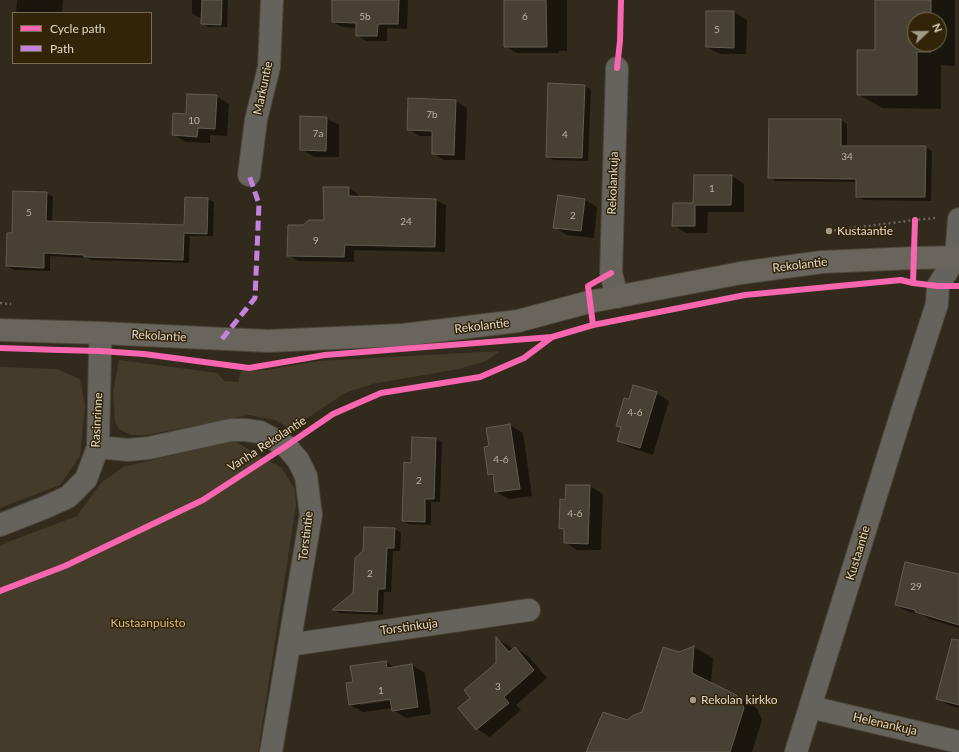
<!DOCTYPE html>
<html>
<head>
<meta charset="utf-8">
<style>
	body { margin:0 }
	#map { position:relative; width:959px; height:752px; overflow:hidden; background:#322a1c; font-family:Lato,sans-serif }
	canvas { display:block }
	.legend { position:absolute; left:12px; top:12px; width:140px; height:52px; box-sizing:border-box; background:#322408; border:1px solid #786c55; margin:0; padding:5px 7px; list-style:none; font-size:12px; color:#e0d7c8 }
	.legend li { display:flex; align-items:center; gap:8px; height:20px }
	.legend b { width:20px; border:1px solid #786c55 }
	.north { position:absolute; left:907px; top:12px; width:40px; height:40px; box-sizing:border-box; background:#322408; border:1px solid #786c55; border-radius:50%; rotate:68deg; font-size:11px; font-weight:700; line-height:16px; text-align:center; color:#e0d7c8 }
	.north::after { content:''; display:block; margin:auto; width:14px; height:18px; background:#a39a8c; clip-path:polygon(50% 0,100% 100%,50% 72%,0 100%) }
</style>
</head>
<body>
<div id="map">
<canvas width="959" height="752"></canvas>
<ul class="legend">
<li><b style="height:5px;background:#f766af"></b>Cycle path</li>
<li><b style="height:5px;background:#c483df"></b>Path</li>
</ul>
<div class="north">N</div>
</div>
<script>
const g = document.querySelector('canvas').getContext('2d');
g.lineJoin = 'round';
function fillPath(path, color) {
  g.fillStyle = color;
  g.fill(path, 'evenodd');
}
function shape(rows) {
  const path = new Path2D();
  for (const r of rows) {
    path.moveTo(r[0], r[1]);
    for (let i = 2; i < r.length; i += 2) path.lineTo(r[i], r[i + 1]);
  }
  return path;
}
function trace(path, color, width, dash) {
  g.strokeStyle = color;
  g.lineWidth = width;
  g.lineCap = dash ? 'butt' : 'round';
  g.setLineDash(dash || []);
  g.stroke(path);
}
function write(font, color, halo, rows, align = 'center') {
  g.font = font + ' Lato,sans-serif';
  g.lineWidth = 3;
  g.setLineDash([]);
  g.textBaseline = 'middle';
  g.strokeStyle = halo;
  g.fillStyle = color;
  for (const [text, x, y, turn = 0] of rows) {
    g.save();
    g.translate(x, y);
    g.rotate((+turn || 0) * Math.PI / 180);
    g.textAlign = isNaN(turn) ? turn : align;
    if (halo) g.strokeText(text, 0, 0);
    g.fillText(text, 0, 0);
    g.restore();
  }
}
const green = shape([
	[500,351,486,361,459,369,372,384,345,393,291,429,275,420,249,415,146,435,131,435,119,429,115,422,113,393,119,360,218,373,224,381,238,382,241,371,267,370,318,361],
	[0,367,57,369,80,379,85,406,80,456,60,485,0,508],
	[234,441,282,468,295,490,296,505,258,752,0,752,0,545,77,516,101,483,123,467]
]);
const shadow = shape([
	[17,0,63,0,62,13,16,13],
	[192,0,228,0,227,27,208,27,202,23,202,17,198,17,192,13],
	[333,0,408,0,407,29,387,28,387,41,366,41,357,35,357,28,342,27,333,22],
	[505,0,567,0,567,51,559,51,559,53,517,53,505,46],
	[876,0,955,0,955,66,941,65,941,109,882,108,858,94,876,51],
	[915,20,939,20,939,44,915,44],
	[707,12,734,12,747,20,746,54,720,54,707,47],
	[584,86,591,89,588,161,553,160,547,157],
	[216,96,229,104,227,136,210,135,210,143,186,142,174,135,187,115],
	[409,100,456,101,467,108,465,160,444,160,433,153,433,136,420,136,408,129],
	[326,118,339,125,339,157,314,157,301,149],
	[841,120,847,124,847,147,925,147,932,151,931,201,864,200,857,196,857,182,776,181,770,177],
	[732,176,744,184,744,212,708,212,707,233,686,233,673,225,694,204],
	[349,188,358,194,358,198,436,200,446,205,445,252,354,250,354,262,298,261,288,255,304,226,325,221],
	[46,193,53,197,52,222,185,226,186,198,208,199,214,202,213,236,190,236,189,263,91,260,86,258,50,256,50,271,14,270,7,266,13,234],
	[585,200,597,207,594,238,567,235,554,227],
	[656,393,669,401,653,455,631,448,618,441,622,428,617,425,630,401],
	[510,425,523,433,532,496,509,499,496,492,494,477,489,474,490,447,487,429],
	[436,439,442,442,440,502,431,502,431,525,409,524,403,521,412,464],
	[590,486,603,494,601,550,577,550,565,542,565,530,560,528,566,501],
	[365,528,395,529,401,533,400,551,393,551,391,592,384,592,383,615,339,613,334,610,354,593,364,551],
	[959,593,959,628,929,619,923,615,909,612,896,605],
	[497,639,509,646,513,650,515,648,528,656,547,678,516,705,521,710,490,737,477,729,471,698,497,663],
	[694,647,713,658,711,683,736,696,755,707,758,710,762,720,752,752,587,752,627,721,643,713,679,653],
	[386,662,396,668,412,665,425,673,431,714,406,718,393,710,392,708,363,712,350,705,354,683],
	[395,698,395,700,360,705,360,703],
	[959,676,959,708,950,706,938,698]
]);
const building = shape([
	[202,0,222,0,221,25,201,24,202,0],
	[332,0,399,0,398,24,378,24,377,36,356,36,356,23,332,22,332,0],
	[504,0,546,0,547,47,504,47,504,0],
	[875,0,931,0,931,20,915,20,915,44,931,44,931,52,917,52,917,95,857,95,857,50,875,50,875,0],
	[706,11,734,11,734,48,706,47,706,11],
	[548,83,585,85,582,158,546,157,548,83],
	[187,94,217,95,215,129,198,128,197,137,172,135,173,113,186,114,187,94],
	[408,98,456,100,454,155,432,154,432,131,407,130,408,98],
	[300,116,327,117,326,151,300,150,300,116],
	[769,119,841,119,841,146,926,146,925,197,856,197,856,179,768,178,769,119],
	[694,175,732,175,731,205,695,205,695,226,672,226,673,203,693,203,694,175],
	[323,187,349,187,349,196,436,199,435,247,345,245,344,257,287,256,288,225,303,225,309,220,324,220,323,187],
	[13,191,47,192,46,221,184,225,185,197,208,198,207,234,184,233,183,260,84,257,84,255,44,253,44,268,6,266,7,233,12,233,13,191],
	[558,195,585,199,581,231,553,228,558,195],
	[633,385,657,392,640,448,617,441,621,427,616,426,624,398,629,399,633,385],
	[510,424,520,489,495,492,493,474,488,475,484,447,489,446,486,428,510,424],
	[412,437,436,438,434,499,425,499,425,522,402,521,404,462,411,463,412,437],
	[566,485,590,485,588,544,564,543,564,529,559,528,560,499,565,500,566,485],
	[364,527,395,528,394,548,387,548,385,589,378,589,377,612,332,610,353,593,355,558,363,551,364,527],
	[905,562,959,574,959,625,915,612,915,610,895,605,905,562],
	[496,637,509,652,515,647,534,670,504,697,509,703,476,730,458,708,470,698,464,690,496,663,496,637],
	[952,639,959,640,959,705,936,699,952,639],
	[694,646,692,673,736,695,739,698,744,708,730,752,586,752,603,712,627,720,634,715,642,712,663,647,679,652,694,646],
	[386,661,387,668,412,664,418,707,392,711,390,699,349,705,346,683,353,682,350,666,386,661]
]);
const path = shape([
	[829,231,915,220,935,218],
	[0,303,11,304]
]);
const minor = shape([
	[249,175,256,120,269,67,272,0],
	[617,297,611,273,617,68],
	[98,447,128,450,149,448,231,430,245,430,260,432,286,446,298,460,306,476,311,515,271,752],
	[0,525,46,507,68,497,86,479,98,447,100,351,101,333],
	[289,645,529,610],
	[810,707,959,742],
	[796,752,901,415,937,304,938,286,956,257,959,219]
]);
const secondary = shape([
	[0,330,101,333,268,341,403,335,518,321,589,302,741,273,822,262,914,258,959,257]
]);
const quiet = shape([
	[222,339,255,298,259,204,249,175]
]);
const cycleway = shape([
	[617,68,620,41,621,0],
	[913,283,915,220],
	[593,325,588,286,611,273],
	[0,348,60,350,100,351,144,354,249,368,325,355,552,337,593,325,745,295,901,280,913,283,938,286,959,286],
	[0,591,65,566,203,500,286,446,333,414,381,393,480,377,524,358,552,337]
]);
const markers = [
	[829,231,4,"#a39a8c"],
	[693,700,4,"#a39a8c"]
];
const numberNames = [
	["5b",365,17],
	["6",525,17],
	["5",717,30],
	["7b",432,115],
	["10",194,121],
	["7a",318,134],
	["4",565,135],
	["34",847,157],
	["1",712,189],
	["5",29,213],
	["2",573,216],
	["24",406,222],
	["9",316,241],
	["4-6",635,413],
	["4-6",501,460],
	["2",419,481],
	["4-6",575,514],
	["2",370,574],
	["29",916,587],
	["3",498,687],
	["1",381,691]
];
const streetNames = [
	["Markuntie",263,88,-78],
	["Rekolankuja",613,183,-88],
	["Rekolantie",800,265,-7],
	["Rekolantie",482,326,-7],
	["Rekolantie",159,336,3],
	["Rasinrinne",97,420,-87],
	["Vanha Rekolantie",267,444,-33],
	["Torstintie",306,536,-83],
	["Kustaantie",858,553,-73],
	["Torstinkuja",409,627,-8],
	["Helenankuja",885,724,13]
];
const poiNames = [
	["Kustaantie",837,231],
	["Rekolan kirkko",701,700]
];
const parkNames = [
	["Kustaanpuisto",148,623]
];
fillPath(green, '#453b2b');
fillPath(shadow, '#0007');
fillPath(building, '#474135');
trace(building, '#625c50', 1);
trace(minor, '#4c4539', 24);
trace(secondary, '#4c4539', 24);
trace(path, '#68655d', 2.5, [2, 3]);
trace(minor, '#66625c', 22);
trace(secondary, '#69645c', 22);
trace(quiet, '#c483df', 5, [10, 5]);
trace(cycleway, '#f766af', 6);
for (const [x, y, r, color] of markers) {
  const dot = new Path2D();
  dot.arc(x, y, r, 0, 2 * Math.PI);
  g.fillStyle = color;
  g.fill(dot);
  trace(dot, '#322408', 1.5);
}
write('10px', '#bab2a3', null, numberNames);
write('12px', '#e0d7c8', '#322408', streetNames);
write('12px', '#e0d7c8', '#322408', poiNames, 'left');
write('12px', '#d9bc87', '#322408', parkNames);
</script>
</body>
</html>
